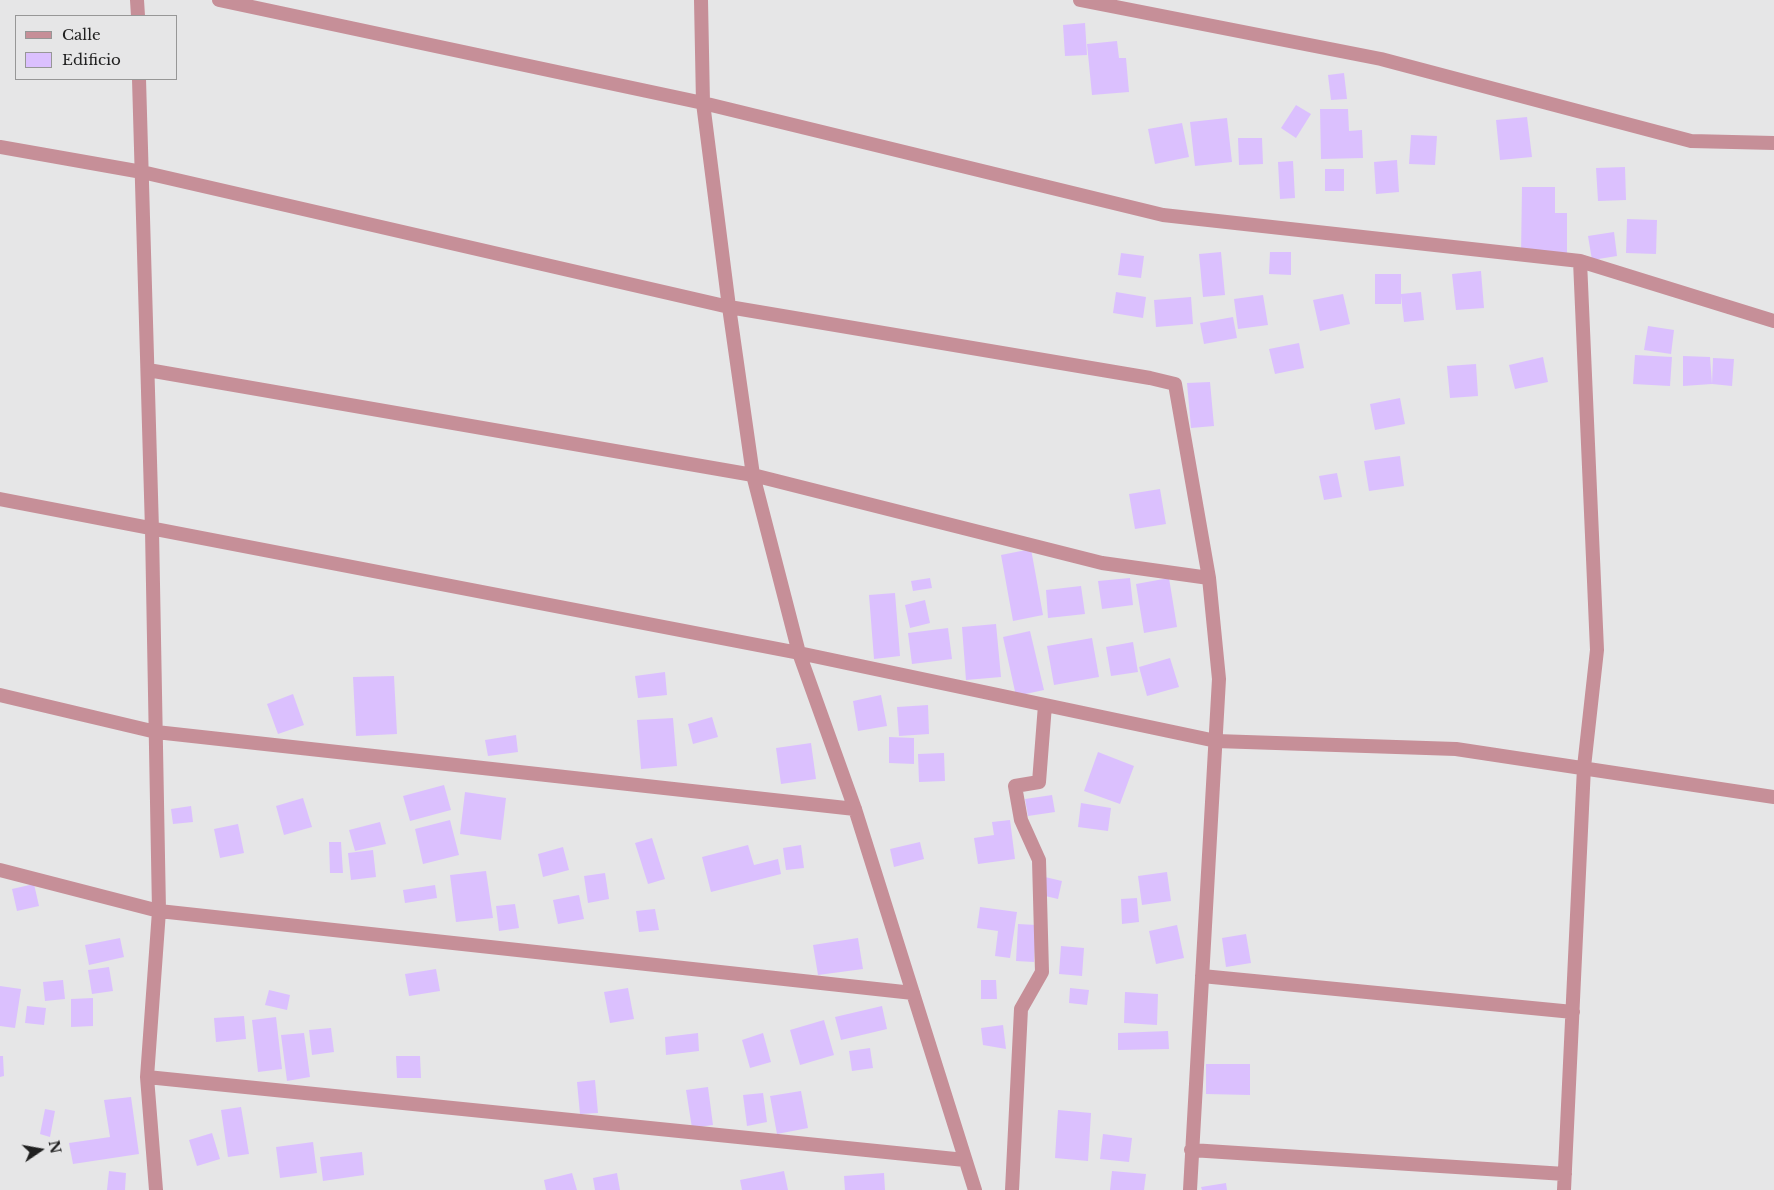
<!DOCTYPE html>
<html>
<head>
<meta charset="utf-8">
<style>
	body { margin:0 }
	#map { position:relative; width:1774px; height:1190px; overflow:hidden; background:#e6e6e7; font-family:"Libre Baskerville",serif }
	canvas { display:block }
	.legend { position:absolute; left:15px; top:15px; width:162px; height:65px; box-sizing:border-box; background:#e6e6e7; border:1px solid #979797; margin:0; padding:6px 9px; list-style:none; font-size:15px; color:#202020 }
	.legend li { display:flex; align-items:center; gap:10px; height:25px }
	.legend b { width:25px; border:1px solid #979797 }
	.north { position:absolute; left:15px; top:1125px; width:50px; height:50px; -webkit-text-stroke:4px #e6e6e7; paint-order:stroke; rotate:78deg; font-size:14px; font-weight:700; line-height:20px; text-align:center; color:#202020 }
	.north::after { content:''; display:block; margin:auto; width:18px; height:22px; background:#202020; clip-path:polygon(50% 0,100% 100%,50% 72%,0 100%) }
</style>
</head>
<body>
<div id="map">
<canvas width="1774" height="1190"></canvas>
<ul class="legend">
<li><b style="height:6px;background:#c68f98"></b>Calle</li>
<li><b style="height:14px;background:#dbc0fe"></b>Edificio</li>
</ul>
<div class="north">N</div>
</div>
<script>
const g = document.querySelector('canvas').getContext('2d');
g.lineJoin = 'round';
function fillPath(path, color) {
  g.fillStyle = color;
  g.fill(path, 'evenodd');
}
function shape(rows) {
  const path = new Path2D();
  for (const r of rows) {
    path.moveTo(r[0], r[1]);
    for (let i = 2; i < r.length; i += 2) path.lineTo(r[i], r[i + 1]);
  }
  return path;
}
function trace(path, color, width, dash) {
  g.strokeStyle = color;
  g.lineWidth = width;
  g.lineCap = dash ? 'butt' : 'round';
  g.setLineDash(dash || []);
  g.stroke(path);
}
const building = shape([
	[1085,23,1087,55,1065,56,1063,25],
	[1117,41,1119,58,1126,58,1129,92,1092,95,1087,44],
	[1344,73,1347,99,1331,100,1328,75],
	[1296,105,1311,114,1296,138,1281,128],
	[1320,109,1348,109,1349,131,1362,130,1363,158,1321,159],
	[1527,117,1532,157,1500,160,1496,120],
	[1227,118,1232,162,1195,166,1190,122],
	[1182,123,1189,157,1155,164,1148,129],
	[1411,135,1437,136,1435,165,1409,164],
	[1238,138,1262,138,1263,164,1239,165],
	[1397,160,1399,192,1376,194,1374,162],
	[1293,161,1295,198,1280,199,1278,162],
	[1625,167,1626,200,1598,201,1596,168],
	[1325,169,1344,169,1344,191,1325,191],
	[1522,187,1555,187,1555,213,1567,213,1567,255,1521,255],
	[1627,219,1657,220,1656,254,1626,253],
	[1614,232,1617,256,1592,260,1588,236],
	[1221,252,1225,295,1203,297,1199,254],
	[1270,252,1291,252,1291,275,1269,274],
	[1121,253,1144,256,1141,278,1118,275],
	[1481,271,1484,308,1456,310,1452,274],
	[1375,274,1401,274,1401,294,1421,292,1424,320,1404,322,1401,296,1401,304,1375,304],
	[1116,292,1146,297,1143,318,1113,313],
	[1343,294,1350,324,1320,331,1313,300],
	[1263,295,1268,325,1238,329,1234,299],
	[1191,297,1193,324,1156,327,1154,300],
	[1233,317,1237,338,1204,344,1200,323],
	[1648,326,1674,330,1671,354,1644,350],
	[1299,343,1304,368,1275,374,1269,349],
	[1635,355,1672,357,1670,386,1633,384],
	[1683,356,1710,357,1712,384,1683,386],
	[1543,357,1548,382,1515,389,1509,365],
	[1713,358,1734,359,1732,386,1712,384],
	[1476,364,1478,396,1450,398,1447,366],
	[1210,382,1214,426,1191,428,1187,383],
	[1400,398,1405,424,1375,430,1370,404],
	[1400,456,1404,486,1369,491,1364,461],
	[1337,473,1342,497,1324,500,1319,476],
	[1160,489,1166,524,1135,529,1129,494],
	[1031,549,1043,615,1013,621,1001,555],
	[930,578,932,588,913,591,911,581],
	[1130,578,1133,605,1102,609,1098,581],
	[1169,578,1177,627,1144,633,1136,584],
	[1081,586,1085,614,1048,618,1046,590],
	[895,593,900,656,874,659,869,595],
	[925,600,930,623,910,628,905,605],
	[996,624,1001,677,966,680,962,627],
	[948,628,952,659,912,664,908,633],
	[1030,631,1044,690,1016,696,1003,637],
	[1092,638,1099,677,1054,685,1047,646],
	[1133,642,1138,672,1111,676,1106,647],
	[1170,658,1179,687,1147,696,1139,667],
	[665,672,667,695,638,698,635,676],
	[394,676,397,734,356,736,353,677],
	[293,694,304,725,278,734,267,704],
	[881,695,887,726,858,731,853,701],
	[928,705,929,734,899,736,897,707],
	[712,717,718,737,693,744,688,724],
	[673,718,677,766,641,769,637,720],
	[516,735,518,752,488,756,485,740],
	[889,737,914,738,914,764,889,763],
	[811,743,816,779,781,784,776,748],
	[1098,752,1134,766,1120,804,1084,791],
	[944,753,945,781,919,782,918,754],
	[444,785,451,810,410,821,403,796],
	[465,792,506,798,501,840,460,834],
	[1052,795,1055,812,1028,816,1025,799],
	[303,798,312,827,284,835,276,806],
	[1081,803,1111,808,1108,831,1078,827],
	[191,806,193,822,173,824,171,809],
	[450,820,459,855,423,864,415,829],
	[1010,820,1015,859,978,864,974,838,994,835,992,822],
	[380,822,386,844,355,851,349,830],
	[238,824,244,853,220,858,214,829],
	[652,838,665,879,648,884,635,843],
	[329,842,341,842,343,873,330,873],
	[920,842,924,859,894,867,890,849],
	[748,845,754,865,778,859,781,874,711,892,702,857],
	[801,845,804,868,786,870,783,848],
	[563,847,569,870,543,877,538,854],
	[373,850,376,877,351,880,348,853],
	[486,871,493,918,456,922,450,875],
	[1167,872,1171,901,1142,905,1138,876],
	[605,873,609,899,588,903,584,876],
	[1045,877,1062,881,1058,899,1041,895],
	[34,884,39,906,17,911,12,889],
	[435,885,437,898,405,903,403,890],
	[579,895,584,919,558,924,553,900],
	[1137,898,1139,922,1122,924,1121,899],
	[515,904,519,928,499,931,496,906],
	[980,907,1017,912,1010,958,995,956,998,931,977,928],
	[655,909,659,930,639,932,636,911],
	[1018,924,1036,925,1034,962,1016,961],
	[1177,925,1184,958,1156,964,1149,931],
	[1246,934,1251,963,1226,967,1222,938],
	[120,938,124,957,89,965,85,945],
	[858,938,863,969,818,975,813,945],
	[1061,946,1084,948,1082,976,1059,974],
	[109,967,113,991,92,994,88,970],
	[436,969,440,991,409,996,405,974],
	[63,980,65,999,45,1001,43,982],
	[981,980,996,980,997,999,981,999],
	[0,986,21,989,15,1028,0,1026],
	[628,988,634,1019,610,1023,604,992],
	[1070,988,1089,990,1087,1005,1069,1003],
	[269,990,290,995,287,1010,265,1005],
	[1125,992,1158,994,1157,1025,1124,1023],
	[93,998,93,1026,71,1027,71,999],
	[27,1006,46,1008,44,1025,25,1023],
	[882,1006,887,1029,841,1040,835,1017],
	[244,1016,246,1039,216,1042,214,1018],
	[276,1017,282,1069,258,1072,252,1020],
	[824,1020,834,1055,800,1065,790,1030],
	[1003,1025,1006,1049,983,1045,981,1028],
	[331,1028,334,1052,312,1055,309,1030],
	[1168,1031,1169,1049,1118,1050,1118,1033],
	[304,1033,310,1077,287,1081,281,1035],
	[698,1033,699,1051,666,1055,665,1037],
	[763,1033,771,1062,750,1068,742,1040],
	[870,1048,873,1068,852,1071,849,1051],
	[0,1056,3,1056,4,1076,0,1077],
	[396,1056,420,1056,421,1078,397,1078],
	[1206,1064,1250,1064,1250,1095,1206,1094],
	[595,1080,598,1113,580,1114,577,1082],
	[708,1087,713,1125,692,1128,686,1090],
	[801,1091,808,1128,777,1134,770,1096],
	[763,1093,767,1122,747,1126,743,1095],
	[131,1097,139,1154,73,1164,69,1143,110,1137,104,1100],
	[241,1107,249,1154,228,1157,221,1110],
	[45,1109,55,1111,50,1137,40,1134],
	[1058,1110,1091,1113,1088,1161,1055,1158],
	[212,1133,220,1159,197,1166,189,1140],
	[1103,1134,1132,1138,1129,1162,1100,1159],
	[313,1142,317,1173,280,1178,276,1147],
	[362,1152,364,1175,323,1181,320,1157],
	[109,1171,126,1173,125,1190,107,1190],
	[784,1171,788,1190,742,1190,740,1180],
	[1112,1171,1146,1174,1144,1190,1110,1190],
	[572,1173,577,1190,546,1190,544,1180],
	[617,1173,620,1190,595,1190,593,1178],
	[884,1173,885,1190,845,1190,844,1176],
	[1226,1183,1227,1190,1202,1190,1201,1187]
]);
const minor = shape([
	[137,0,138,16],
	[219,0,703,103,1163,215,1580,261,1774,321],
	[701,0,703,103,729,307,753,475,799,653,855,809,975,1190],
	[1080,0,1381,59,1691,141,1774,143],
	[139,79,152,530,159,911,147,1077,156,1190],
	[0,147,142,172,729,307,1150,378,1175,384,1209,578],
	[148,370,753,475,1102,563,1209,578,1219,679,1190,1190],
	[0,499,799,653,1216,741,1456,749,1774,797],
	[0,695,156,732,855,809],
	[0,870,159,911,913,993],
	[1202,976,1573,1012],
	[147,1077,965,1160],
	[1191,1150,1565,1174],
	[1012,1190,1021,1009,1042,972,1039,860,1021,820,1015,786,1039,782,1045,705],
	[1564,1190,1584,767,1597,650,1580,261]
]);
fillPath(building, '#dbc0fe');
trace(minor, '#c68f98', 14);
</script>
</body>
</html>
